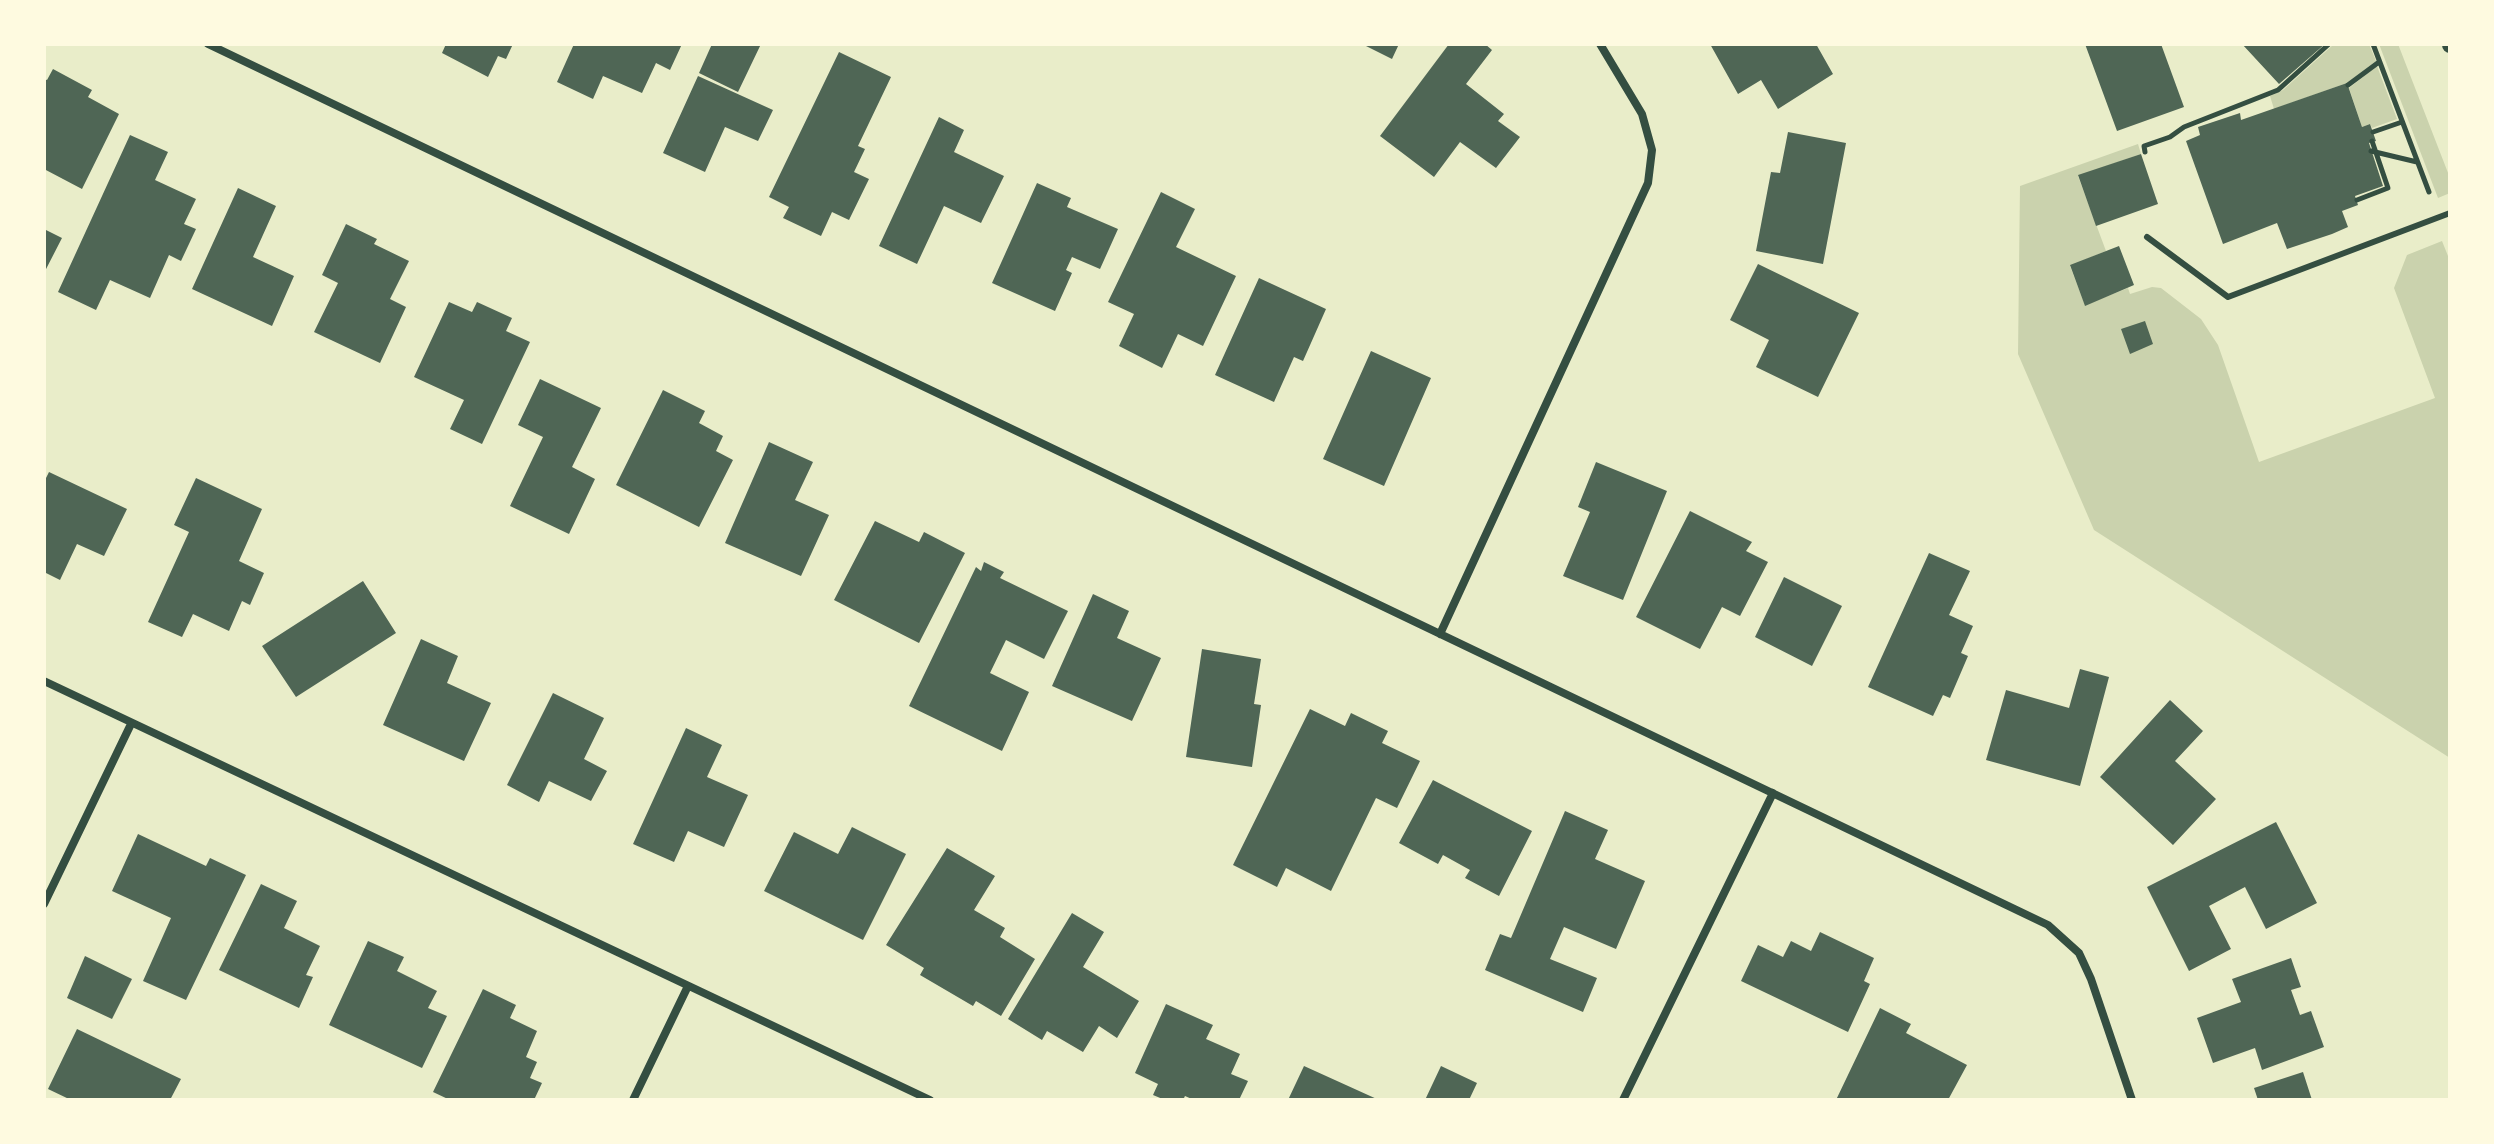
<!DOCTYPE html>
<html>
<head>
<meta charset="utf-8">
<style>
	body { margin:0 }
	#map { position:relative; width:2494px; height:1144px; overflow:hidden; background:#e9edc9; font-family:"Exo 2",sans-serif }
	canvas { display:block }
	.frame { position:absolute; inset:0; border:46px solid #fefae0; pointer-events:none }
</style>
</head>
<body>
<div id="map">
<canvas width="2494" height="1144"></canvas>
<div class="frame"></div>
</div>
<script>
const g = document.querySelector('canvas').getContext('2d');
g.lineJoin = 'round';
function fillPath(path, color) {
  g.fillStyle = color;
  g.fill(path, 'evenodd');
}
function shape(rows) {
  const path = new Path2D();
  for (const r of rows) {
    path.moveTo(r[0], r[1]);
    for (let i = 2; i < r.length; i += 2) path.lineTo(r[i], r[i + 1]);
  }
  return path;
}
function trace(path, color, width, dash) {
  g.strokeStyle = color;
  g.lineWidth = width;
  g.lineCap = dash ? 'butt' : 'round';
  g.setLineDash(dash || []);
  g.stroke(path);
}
const green = shape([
	[2334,44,2369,44,2376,61,2347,83,2274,109,2270,96,2283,90],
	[2379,44,2398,44,2450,178,2450,193,2438,198],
	[2377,66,2397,119,2372,128,2370,124,2362,127,2349,88],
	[2138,144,2141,154,2078,176,2106,251,2070,266,2085,305,2128,288,2130,294,2152,287,2161,288,2201,319,2218,345,2259,462,2435,398,2394,288,2407,255,2442,241,2450,261,2450,758,2094,530,2018,354,2020,186]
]);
const building = shape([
	[446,44,513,44,506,59,498,56,488,77,442,53],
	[574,44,682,44,670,70,656,63,642,93,603,76,593,99,557,82],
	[712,44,761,44,738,92,699,73],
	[1362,44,1399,44,1392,59],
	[1449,44,1485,44,1492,50,1466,84,1504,114,1498,121,1520,137,1496,168,1460,142,1434,177,1380,136],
	[1710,44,1816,44,1833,74,1778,109,1761,80,1738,94],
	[2085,44,2161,44,2184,107,2117,131],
	[2242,44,2325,44,2279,84],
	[839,52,891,77,858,146,865,149,854,172,869,179,849,220,832,212,821,236,783,218,789,207,769,197],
	[53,69,92,90,88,97,119,114,82,189,44,169,44,79,47,80],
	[698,76,773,110,758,141,725,127,705,172,663,153],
	[2347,83,2362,127,2370,124,2376,141,2369,143,2383,186,2355,196,2358,205,2342,211,2348,227,2332,234,2287,249,2277,223,2223,244,2186,141,2200,135,2198,127,2240,113,2241,120],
	[939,117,964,130,954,152,1004,176,981,223,944,206,917,264,879,246],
	[1788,132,1846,143,1823,264,1756,251,1771,172,1780,173],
	[130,135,168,152,155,180,196,199,184,224,196,229,181,261,169,255,150,298,110,280,96,310,58,292],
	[2141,154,2158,204,2096,226,2078,175],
	[1037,183,1071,198,1067,207,1118,229,1100,269,1072,257,1066,270,1072,273,1055,311,992,283],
	[238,188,276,206,253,257,294,276,272,326,192,289],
	[1161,192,1195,209,1176,247,1236,276,1203,346,1178,334,1162,368,1119,346,1134,314,1108,302],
	[346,224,377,239,374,244,409,261,390,299,406,307,380,363,314,332,338,283,322,275],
	[44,229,62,238,44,273],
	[2119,246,2134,285,2085,306,2070,265],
	[1758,264,1859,313,1818,397,1756,367,1769,340,1730,320],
	[1259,278,1326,309,1303,361,1294,357,1274,402,1215,375],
	[449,302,472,312,477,302,512,318,506,331,530,342,482,444,450,429,464,400,414,377],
	[2145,321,2153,344,2130,354,2121,329],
	[1371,351,1431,378,1384,486,1323,459],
	[540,379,601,408,572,467,595,479,569,534,510,506,543,437,518,425],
	[663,390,705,411,699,423,723,436,716,451,733,460,699,527,616,485],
	[769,442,813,462,795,500,829,515,801,576,725,543],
	[1596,462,1667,491,1623,600,1563,576,1590,512,1578,507],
	[49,472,127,509,104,556,77,544,60,580,44,572,44,482],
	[196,478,262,509,239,561,264,573,250,605,242,601,229,631,193,614,182,637,148,622,189,532,174,525],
	[1690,511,1752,542,1746,551,1768,562,1740,616,1722,607,1700,649,1636,617],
	[875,521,919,542,924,532,965,553,919,643,834,600],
	[1929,553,1970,571,1949,615,1973,626,1961,653,1968,656,1950,698,1943,695,1933,716,1868,687],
	[984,562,1004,572,1000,578,1068,611,1044,659,1006,640,990,673,1029,692,1002,751,909,706,976,567,981,571],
	[1784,577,1842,606,1812,666,1755,637],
	[363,581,396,633,296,697,262,646],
	[1093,594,1129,611,1117,638,1161,658,1132,721,1052,686],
	[421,639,458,656,447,683,491,703,464,761,383,725],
	[1202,649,1261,659,1254,704,1261,705,1252,767,1186,757],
	[2080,669,2109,677,2080,786,1986,760,2006,690,2069,708],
	[553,693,604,718,584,759,607,771,591,801,549,781,539,802,507,785],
	[2170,700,2203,731,2175,761,2216,799,2173,845,2100,777],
	[1310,709,1345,726,1351,713,1388,731,1382,743,1420,761,1397,808,1376,798,1331,891,1286,868,1277,887,1233,865],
	[686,728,722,745,707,777,748,795,724,847,688,831,674,862,633,844],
	[1433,780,1532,831,1499,896,1465,878,1470,870,1443,855,1438,864,1399,843],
	[1565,811,1608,830,1595,859,1645,881,1616,949,1564,927,1550,959,1597,978,1583,1012,1485,970,1500,934,1511,938],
	[2276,822,2317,903,2266,929,2245,887,2209,906,2231,949,2189,971,2147,887],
	[852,827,906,854,863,940,764,891,794,832,838,854],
	[138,834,206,866,210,858,246,875,186,1000,143,981,171,918,112,891],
	[947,848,995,876,974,910,1005,928,1000,937,1035,959,1001,1016,976,1001,973,1006,920,975,924,968,886,945],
	[261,884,297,901,284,928,320,946,306,975,313,977,299,1008,219,970],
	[1072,913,1104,932,1083,967,1139,1001,1117,1038,1099,1026,1083,1052,1047,1031,1042,1040,1008,1019],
	[1820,932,1874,958,1864,981,1870,984,1848,1032,1741,981,1758,945,1783,957,1791,941,1811,951],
	[368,941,404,957,397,971,437,991,428,1008,447,1016,422,1068,329,1025],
	[85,956,132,979,112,1019,67,998],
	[2291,958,2301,987,2291,990,2300,1015,2311,1011,2324,1047,2262,1070,2255,1048,2213,1063,2197,1018,2241,1002,2232,979],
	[483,989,516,1005,510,1018,537,1031,526,1057,537,1062,530,1078,542,1083,534,1100,450,1100,433,1092],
	[1166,1004,1213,1025,1206,1039,1240,1054,1231,1074,1248,1081,1239,1100,1194,1100,1185,1096,1183,1100,1165,1100,1153,1095,1158,1084,1135,1073],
	[1880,1008,1911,1024,1906,1033,1967,1065,1948,1100,1836,1100],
	[77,1029,181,1079,170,1100,71,1100,48,1089],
	[1304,1066,1379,1100,1288,1100],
	[1441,1066,1477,1083,1469,1100,1425,1100],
	[2303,1072,2312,1100,2258,1100,2254,1088]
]);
const path = shape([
	[2373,44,2429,192],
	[2348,85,2379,62],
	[2373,132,2402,122],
	[2371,151,2417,162],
	[2145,152,2144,146,2170,137,2184,127,2278,90,2329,44],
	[2357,200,2388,188,2372,141]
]);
const service = shape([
	[2147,237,2228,297,2450,213]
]);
const minor = shape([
	[208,44,2048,925,2079,953,2091,979,2132,1100],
	[1440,634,1648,183,1652,150,1642,114,1600,44],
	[44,681,930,1100],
	[44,904,131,724],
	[633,1100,688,986],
	[1623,1100,1773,793]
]);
const secondary = shape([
	[2450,44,2450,45]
]);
fillPath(green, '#cad2ad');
fillPath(building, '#4f6655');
trace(path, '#344e41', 5);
trace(service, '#344e41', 6);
trace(minor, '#344e41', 8);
trace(secondary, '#344e41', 16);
</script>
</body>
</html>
